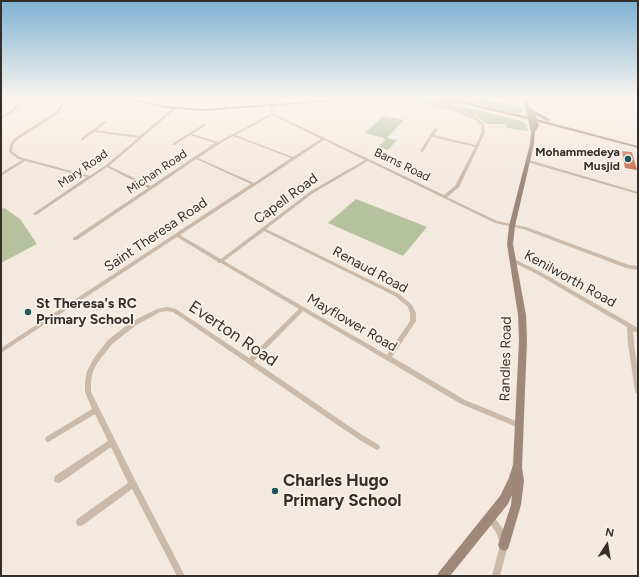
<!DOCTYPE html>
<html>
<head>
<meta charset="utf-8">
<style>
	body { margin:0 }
	#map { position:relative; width:639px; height:577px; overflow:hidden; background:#f3e9de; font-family:Figtree,sans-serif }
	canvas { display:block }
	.frame { position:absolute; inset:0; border:2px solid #382e29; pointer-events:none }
	.north { position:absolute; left:587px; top:525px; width:40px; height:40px; -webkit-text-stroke:3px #faf3ea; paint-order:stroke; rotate:12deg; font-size:11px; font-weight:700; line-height:16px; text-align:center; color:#382e29 }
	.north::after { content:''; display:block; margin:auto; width:14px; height:18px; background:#382e29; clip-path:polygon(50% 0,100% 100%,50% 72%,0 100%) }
</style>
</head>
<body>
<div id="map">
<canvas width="639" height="577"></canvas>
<div class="frame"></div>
<div class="north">N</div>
</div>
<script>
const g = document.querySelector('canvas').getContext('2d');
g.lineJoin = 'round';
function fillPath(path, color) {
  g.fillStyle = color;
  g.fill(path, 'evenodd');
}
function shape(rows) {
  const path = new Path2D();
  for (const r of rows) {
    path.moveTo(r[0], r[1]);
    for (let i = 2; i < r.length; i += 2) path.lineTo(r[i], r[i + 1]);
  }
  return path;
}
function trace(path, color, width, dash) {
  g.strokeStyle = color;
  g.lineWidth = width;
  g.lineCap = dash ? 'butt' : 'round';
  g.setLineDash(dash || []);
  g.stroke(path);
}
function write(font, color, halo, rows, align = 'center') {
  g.font = font + ' Figtree,sans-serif';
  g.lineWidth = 3.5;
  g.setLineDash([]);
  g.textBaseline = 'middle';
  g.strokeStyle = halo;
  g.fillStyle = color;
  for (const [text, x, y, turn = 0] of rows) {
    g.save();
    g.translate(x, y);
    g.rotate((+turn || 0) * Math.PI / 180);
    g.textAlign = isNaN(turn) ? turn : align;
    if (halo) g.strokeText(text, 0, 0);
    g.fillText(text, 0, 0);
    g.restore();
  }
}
const green = shape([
	[412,99,431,99,442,101,521,121,527,125,528,131,507,128,505,124,486,124,479,118,471,115],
	[469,99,486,99,522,108,523,111,520,113,512,113,468,102,466,101],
	[383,116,404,120,387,138,397,140,388,150,378,147,386,139,365,133],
	[356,199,427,227,403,256,328,223],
	[4,208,20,219,37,244,1,263,1,209]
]);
const building = shape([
	[622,151,632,152,637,170,625,168]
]);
const street = shape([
	[24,99,26,99,13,112,1,119,1,117,11,110,24,99],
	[64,99,66,99,59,113,17,140,13,145,12,151,20,157,90,176,106,165,138,138,94,132,83,140,81,140,81,138,105,121,106,121,106,123,96,130,140,136,176,105,178,105,178,107,109,166,151,186,215,143,190,135,175,145,173,145,173,143,204,124,205,124,205,126,192,134,218,142,271,114,269,103,270,102,271,103,274,114,444,195,455,186,475,147,432,137,423,152,420,151,434,129,436,128,438,129,434,135,476,145,481,133,481,125,475,120,456,112,406,99,409,99,456,110,457,106,467,99,469,99,459,107,459,111,477,118,484,124,485,133,459,187,447,197,497,221,526,227,629,265,638,266,638,270,626,268,523,229,495,223,368,161,313,193,266,229,399,294,412,305,416,313,416,321,392,357,465,400,521,423,522,425,521,427,519,428,461,404,303,311,254,361,362,435,379,445,380,447,379,449,377,450,358,439,173,312,167,311,160,312,135,326,112,344,98,362,93,371,91,381,91,392,134,478,185,576,177,576,132,489,83,525,80,526,77,525,76,522,77,519,128,483,111,447,61,482,58,483,55,482,54,479,55,476,108,441,95,414,50,441,48,442,46,441,45,439,46,437,92,409,85,392,85,381,87,371,94,358,108,340,131,322,157,309,167,307,176,309,249,358,299,309,221,263,218,263,218,262,177,237,1,353,1,348,251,184,196,159,77,240,73,240,73,238,148,188,107,167,36,215,34,215,34,213,87,177,25,161,1,176,1,173,22,160,18,159,9,152,10,144,15,138,57,111,64,99],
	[273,115,321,139,293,157,235,135,273,115],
	[233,136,291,158,254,183,198,158,219,144,233,136],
	[324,140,365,160,311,191,221,259,180,235,324,140],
	[264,231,395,296,408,307,410,313,410,321,387,355,224,261,264,231],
	[225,99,227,99,226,109,225,110,224,109,225,99],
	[565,99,568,99,585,103,584,104,565,100,565,99],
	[527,160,529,160,638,192,638,194,527,162,527,160],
	[512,258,539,271,638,328,638,333,633,331,634,344,638,371,638,394,636,393,635,391,628,344,627,327,535,273,510,261,510,259,512,258],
	[490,514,493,515,503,529,508,545,500,576,492,576,500,545,497,534,486,518,487,515,490,514]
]);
const secondary = shape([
	[126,99,132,99,164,106,205,109,340,99,353,99,351,100,205,111,164,108,126,99],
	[437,99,452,99,528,117,523,99,527,99,530,107,533,110,551,120,547,121,536,115,537,119,638,146,638,148,538,122,539,125,535,132,534,144,515,226,513,244,526,315,527,340,522,468,524,481,521,505,508,549,504,551,500,549,498,545,511,505,512,495,508,504,450,576,437,576,439,572,500,496,508,480,513,465,519,340,518,315,507,244,509,226,530,144,531,132,528,119,454,102,452,103,437,99]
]);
const markers = [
	[628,159,4,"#1e575b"],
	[28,312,4,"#1e575b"],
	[275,491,4,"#1e575b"]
];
const farPoinames = [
	["Mohammedeya",620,152],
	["Musjid",620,166]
];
const farStreetnames = [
	["Barns Road",402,165,26],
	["Mary Road",83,169,-35],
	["Michan Road",157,172,-34]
];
const streetNames = [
	["Capell Road",286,199,-36],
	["Saint Theresa Road",156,235,-34],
	["Renaud Road",370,270,28],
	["Kenilworth Road",570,279,29],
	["Mayflower Road",352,323,30],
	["Randles Road",506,359,-89]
];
const poiNames = [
	["St Theresa's RC",36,304],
	["Primary School",36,320]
];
const nearStreetnames = [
	["Everton Road",233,334,34]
];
const nearPoinames = [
	["Charles Hugo",283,481],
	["Primary School",283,501]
];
fillPath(green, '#b6c29d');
fillPath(building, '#c76748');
fillPath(street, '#cbb9a9');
fillPath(secondary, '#9f887a');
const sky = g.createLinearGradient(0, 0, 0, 179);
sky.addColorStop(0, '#7db2d2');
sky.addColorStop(0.55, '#faf5f0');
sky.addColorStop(1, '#faf5f000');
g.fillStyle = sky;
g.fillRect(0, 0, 639, 179);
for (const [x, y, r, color] of markers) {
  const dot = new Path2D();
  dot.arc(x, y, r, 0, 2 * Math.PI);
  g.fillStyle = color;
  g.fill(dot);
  trace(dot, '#faf3ea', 1.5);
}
write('bold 12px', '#382e29', '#faf3ea', farPoinames, 'right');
write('12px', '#382e29', '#faf3ea', farStreetnames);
write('14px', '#382e29', '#faf3ea', streetNames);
write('bold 14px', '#382e29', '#faf3ea', poiNames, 'left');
write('17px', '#382e29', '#faf3ea', nearStreetnames);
write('bold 17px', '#382e29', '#faf3ea', nearPoinames, 'left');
</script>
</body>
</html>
